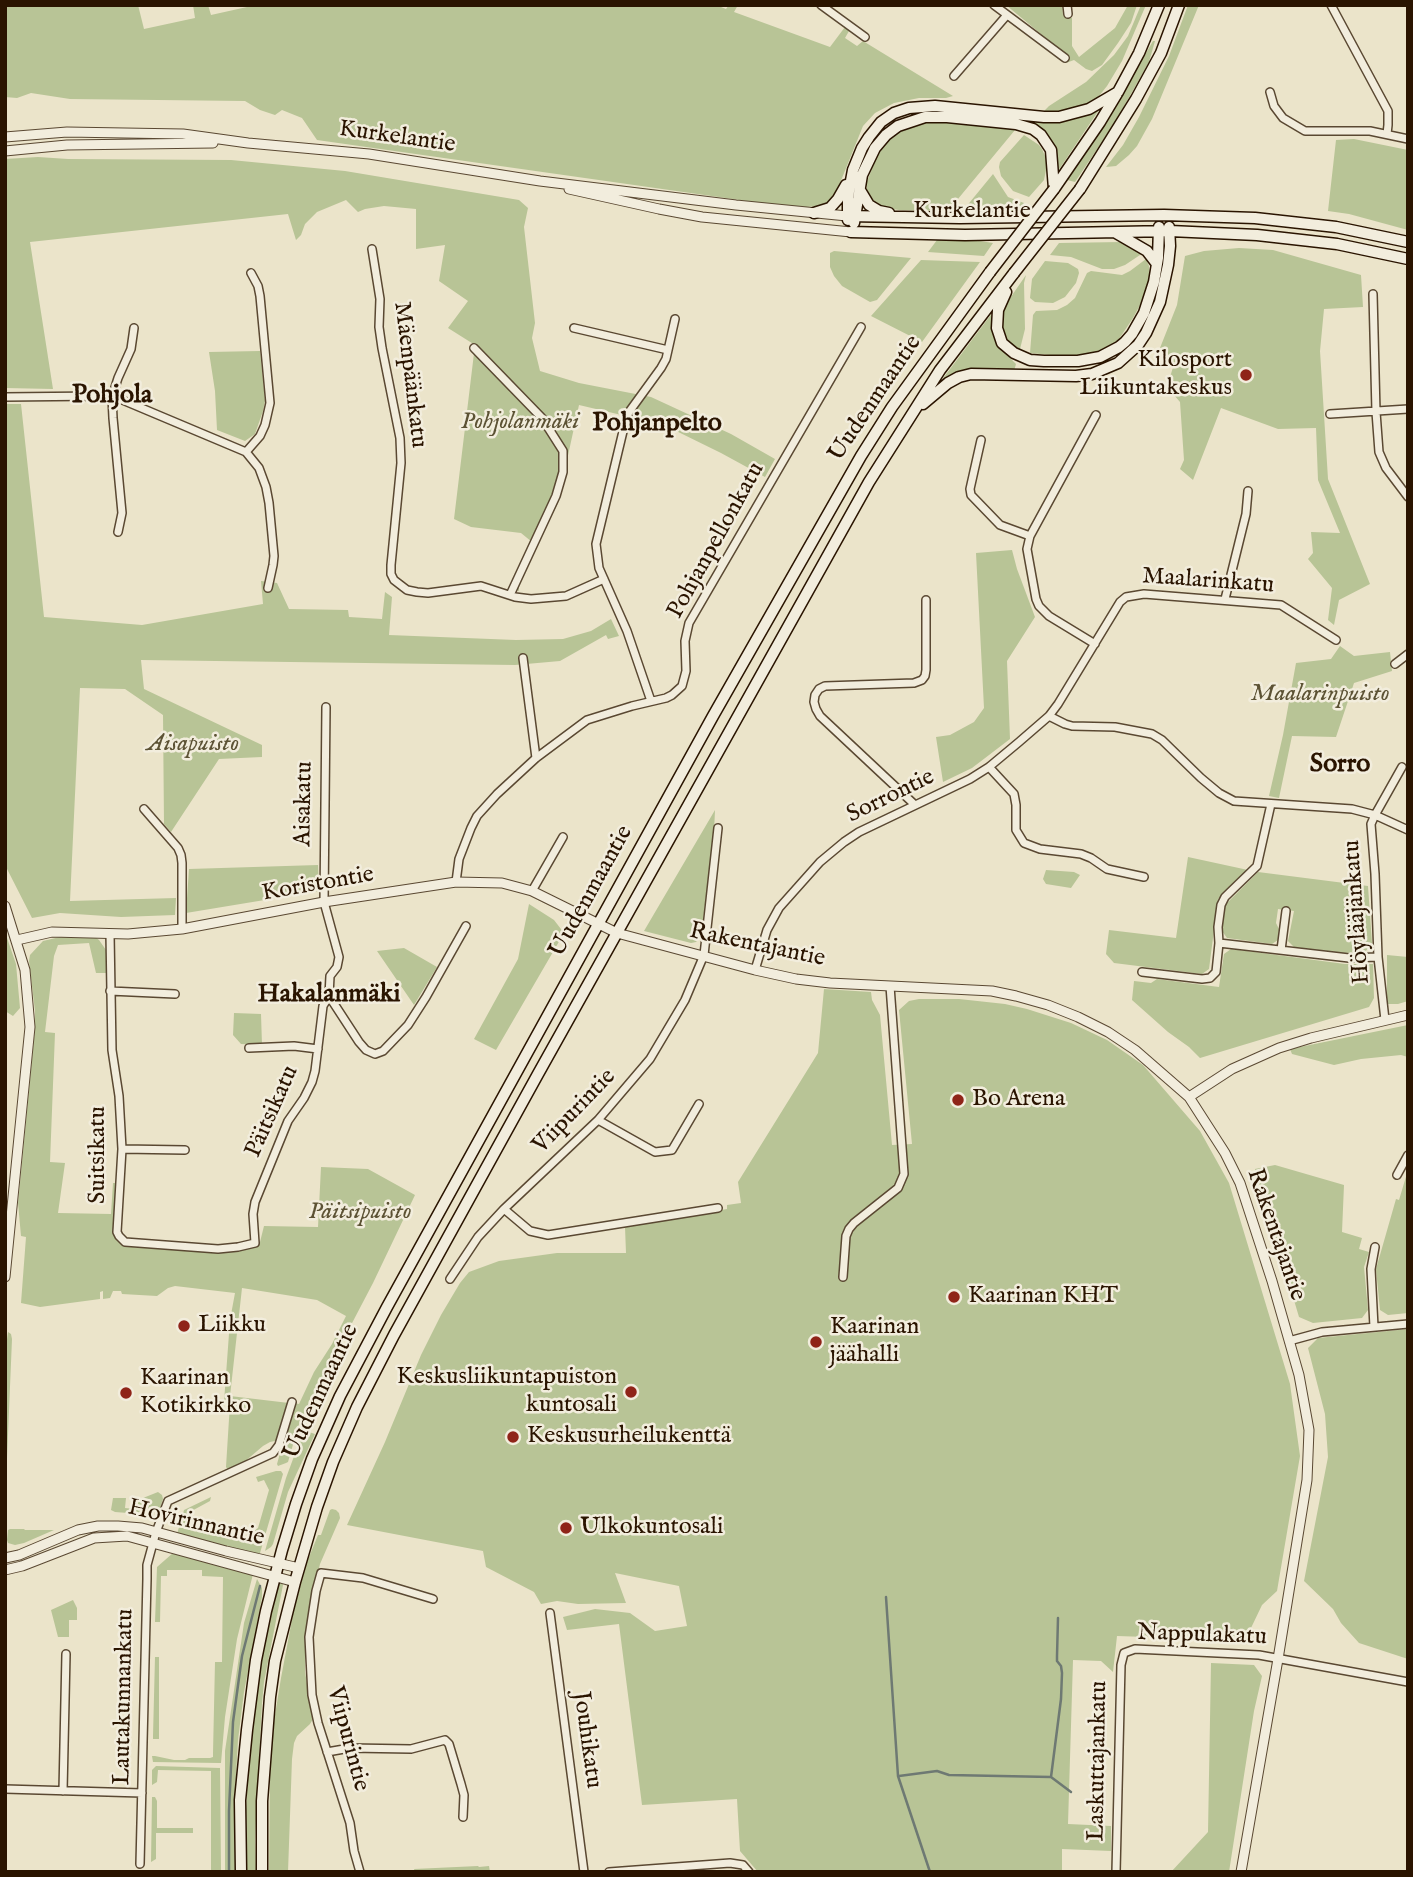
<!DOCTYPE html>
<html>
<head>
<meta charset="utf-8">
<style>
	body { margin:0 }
	#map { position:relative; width:1413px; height:1877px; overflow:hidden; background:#ebe4ca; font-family:"IM FELL English",serif }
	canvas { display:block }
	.frame { position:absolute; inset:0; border:7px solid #2a1400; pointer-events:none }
</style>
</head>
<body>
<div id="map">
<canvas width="1413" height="1877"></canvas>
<div class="frame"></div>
</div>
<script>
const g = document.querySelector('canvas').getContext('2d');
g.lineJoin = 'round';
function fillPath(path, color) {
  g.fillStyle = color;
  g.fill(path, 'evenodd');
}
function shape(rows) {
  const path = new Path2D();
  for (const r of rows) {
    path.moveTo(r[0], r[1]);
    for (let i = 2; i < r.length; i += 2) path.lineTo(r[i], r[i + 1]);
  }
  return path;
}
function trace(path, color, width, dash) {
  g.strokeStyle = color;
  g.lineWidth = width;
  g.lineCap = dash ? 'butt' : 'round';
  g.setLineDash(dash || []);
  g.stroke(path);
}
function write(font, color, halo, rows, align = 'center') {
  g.font = font + ' "IM FELL English",serif';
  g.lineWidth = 5;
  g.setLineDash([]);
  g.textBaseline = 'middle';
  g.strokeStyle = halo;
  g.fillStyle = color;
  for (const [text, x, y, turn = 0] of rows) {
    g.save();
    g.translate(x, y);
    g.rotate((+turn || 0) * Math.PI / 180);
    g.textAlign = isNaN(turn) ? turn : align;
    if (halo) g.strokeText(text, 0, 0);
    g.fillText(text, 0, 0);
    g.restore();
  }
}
const green = shape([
	[5,5,138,5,144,29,195,18,193,5,208,5,211,15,256,5,716,5,726,9,729,5,738,5,734,12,830,47,845,27,849,31,845,38,857,46,863,41,953,96,946,98,919,98,894,103,875,113,863,126,838,188,828,203,819,206,806,207,768,204,317,140,302,118,282,110,275,115,260,110,245,101,70,99,31,93,17,98,5,97],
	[1006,5,1062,5,1063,15,1072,18,1072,46,1079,57,1115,28,1128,5,1137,5,1131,23,1118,43,1102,65,1092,71,1086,69,1074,60,1066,63,1059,49],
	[1141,5,1146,5,1122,61,1107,86,1099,96,1090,104,1066,112,1043,112,1049,106,1086,82,1114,55,1128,36],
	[1188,5,1199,5,1152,119,1137,146,1129,155,1116,166,1106,167,1123,145,1139,117,1169,56],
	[1153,41,1155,41,1149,62,1114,124,1075,182,1067,180,1103,127],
	[1101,107,1056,174,1056,160,1032,126,1035,121,1062,122,1078,118],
	[931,121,966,123,1015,130,948,211,899,210,885,208,877,204,868,195,866,184,877,156,891,138,899,132,910,126],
	[1024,135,1039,145,1042,149,1045,156,1047,165,1044,180,1029,197,1013,191,1001,176,999,167,1000,162],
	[1354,139,1408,150,1408,230,1349,214,1328,211,1336,140],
	[38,157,68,159,231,160,345,171,519,200,528,208,524,227,535,323,532,338,540,371,579,383,651,397,731,434,775,459,765,477,721,453,664,425,579,405,567,460,565,479,558,503,519,583,519,591,509,587,532,542,521,533,471,527,454,519,475,345,448,328,468,301,439,281,445,245,416,249,416,209,384,206,365,209,358,212,346,200,317,212,305,224,301,235,296,240,288,214,30,242,53,389,5,388,5,159],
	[993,174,1008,197,1024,203,1018,211,961,213],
	[937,240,980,241,993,243,984,256,928,252],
	[1122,242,1143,253,1125,265,1114,269,1102,269,1071,257,1050,255,1059,243],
	[1239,248,1273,250,1361,275,1363,307,1324,309,1320,351,1328,479,1370,584,1339,600,1334,625,1328,620,1332,588,1308,559,1313,553,1311,532,1340,533,1318,480,1316,428,1278,429,1221,408,1193,480,1180,469,1184,460,1180,402,1167,387,1174,364,1160,348,1177,305,1185,256,1204,251],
	[834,251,911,258,877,300,870,302,842,286,834,276,830,267,830,253],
	[1146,259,1149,266,1150,276,1146,294,1133,318,1119,339,1108,349,1095,354,1070,357,1030,353,1033,315,1036,311,1057,310,1067,305,1075,298,1087,273,1091,271,1122,275,1130,271],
	[921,260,980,262,922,342,871,316],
	[1045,261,1068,263,1078,269,1079,273,1076,283,1065,297,1053,303,1035,302,1030,298,1032,279],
	[1026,275,1024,283,1025,329,1019,353,1008,341,1004,334,1002,327,1002,314,1006,304],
	[993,312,1000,348,1016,364,1014,371,980,368,970,369,941,381],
	[260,351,265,401,263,411,255,434,245,441,217,430,215,391,209,352],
	[5,404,21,404,44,617,142,625,263,604,261,581,277,583,289,609,348,610,349,617,382,619,385,592,392,597,389,635,516,640,563,639,591,631,611,619,619,636,608,639,606,635,560,661,515,665,141,660,144,689,262,745,262,757,219,759,171,832,164,824,163,715,125,689,80,688,70,901,176,898,175,915,121,917,60,913,32,918,5,865],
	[1012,550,1017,569,1035,617,1007,661,1010,739,972,768,943,782,936,737,950,735,974,722,984,708,976,553],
	[1340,646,1354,656,1390,652,1392,671,1354,683,1336,737,1292,736,1279,798,1269,796,1283,735,1296,663,1331,659],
	[715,810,714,833,701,936,696,942,691,943,644,931],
	[1188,857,1248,870,1218,899,1209,969,1202,974,1114,963,1106,954,1109,930,1176,938],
	[318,865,319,891,186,913,189,869],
	[1046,870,1074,872,1080,875,1071,888,1046,884,1043,879],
	[1258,872,1368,886,1372,943,1365,952,1343,953,1294,947,1288,941,1294,911,1278,909,1276,923,1279,929,1278,940,1272,944,1227,938,1222,931,1225,905],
	[529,904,554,920,564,933,496,1050,474,1039,518,959],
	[5,932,16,964,20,1008,13,1016,5,1011],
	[64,936,94,936,99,940,106,950,106,973,96,973,89,943,58,945,54,956,45,1032,55,1033,50,1162,65,1163,58,1213,111,1214,113,1183,118,1183,115,1231,116,1238,122,1244,205,1251,232,1252,259,1246,264,1226,318,1227,321,1167,368,1169,415,1195,373,1283,306,1411,298,1427,288,1462,286,1463,278,1466,277,1464,294,1403,299,1404,314,1372,332,1344,346,1316,317,1300,242,1288,230,1396,289,1403,279,1440,270,1442,263,1446,243,1463,228,1470,226,1467,230,1403,224,1402,230,1320,235,1293,175,1286,168,1288,157,1296,122,1294,121,1291,113,1291,110,1298,103,1299,103,1291,100,1292,100,1299,40,1307,21,1303,26,1237,21,1236,18,1203,35,1029,35,1011,29,961,30,955,43,941],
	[404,948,437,967,414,1005,377,951],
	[1231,949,1345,964,1373,964,1374,998,1369,1007,1200,1058,1189,1047,1168,1032,1132,1000,1134,981,1151,983,1157,979,1219,987,1224,954],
	[1387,955,1408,957,1408,1001,1398,1004,1387,1004],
	[824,989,871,992,872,1000,880,1015,892,1145,912,1144,899,1010,909,1001,919,999,959,999,1005,1004,1027,1009,1071,1023,1107,1040,1143,1065,1200,1131,1229,1183,1290,1384,1300,1456,1277,1591,1262,1605,1251,1628,1236,1636,1220,1637,1177,1638,1117,1636,1113,1672,1101,1661,1073,1660,1068,1824,1111,1826,1111,1851,1062,1849,1062,1872,758,1872,740,1851,737,1799,642,1805,619,1624,567,1630,563,1617,595,1609,630,1613,655,1631,687,1626,679,1586,615,1573,626,1603,578,1604,557,1601,541,1604,534,1592,486,1567,483,1551,347,1525,385,1442,421,1355,441,1315,460,1283,469,1272,499,1261,557,1253,626,1253,625,1227,727,1209,727,1205,741,1203,738,1182,818,1053],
	[234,1013,261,1014,262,1045,241,1044,233,1035],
	[1408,1025,1408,1057,1401,1055,1361,1059,1334,1065,1292,1054,1290,1049],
	[1275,1165,1344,1185,1342,1232,1362,1238,1359,1249,1369,1252,1364,1267,1368,1310,1362,1318,1313,1323,1299,1317,1255,1169],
	[1408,1170,1408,1313,1388,1315,1380,1310,1376,1269,1396,1199,1399,1200],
	[1408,1329,1408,1659,1359,1643,1341,1623,1333,1609,1304,1581,1328,1457,1325,1414,1308,1348,1318,1338],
	[8,1332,11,1334,12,1339,5,1506,5,1354],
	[306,1431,315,1434,288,1492,273,1544,271,1547,265,1551,286,1478,303,1432],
	[276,1471,281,1471,283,1474,260,1553,252,1553,177,1534,184,1510,211,1497,210,1501,188,1513,186,1520,187,1526,192,1530,243,1540,258,1528,269,1490,264,1480,258,1482,256,1477],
	[158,1492,162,1495,163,1499,159,1511,128,1513,115,1512,111,1510,113,1498,126,1498,125,1508,134,1509,138,1507,138,1500],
	[332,1509,336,1510,339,1513,340,1518,320,1564,310,1605,305,1647,305,1672,313,1719,310,1724,297,1736,294,1743,292,1759,288,1872,269,1872,270,1770,274,1721,281,1678,294,1609,307,1562,318,1535,321,1535,330,1510],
	[10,1529,24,1529,25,1530,54,1530,24,1543,15,1545,8,1543,7,1540,8,1530],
	[173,1553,253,1574,237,1639,225,1717,221,1763,219,1763,153,1762,152,1756,155,1756,174,1760,185,1760,189,1758,210,1758,213,1757,213,1753,215,1662,222,1662,223,1577,202,1576,202,1570,167,1570,167,1576,161,1576,160,1622,155,1622,157,1567],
	[257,1579,262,1588,262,1597,244,1692,238,1740,235,1794,235,1872,225,1872,225,1751,244,1623],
	[279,1580,282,1581,283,1585,264,1682,262,1703,255,1840,256,1872,247,1872,246,1809,252,1715,266,1632],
	[73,1600,77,1608,77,1620,69,1620,69,1637,58,1637,51,1610],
	[155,1657,159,1657,159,1739,153,1739,153,1736],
	[1211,1663,1254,1665,1262,1676,1254,1711,1229,1872,1171,1872,1208,1832],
	[156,1766,220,1768,221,1872,211,1872,211,1771,158,1770,157,1782,152,1785,152,1770],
	[152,1797,155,1797,157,1801,157,1828,193,1828,193,1833,156,1833,156,1859,151,1862],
	[478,1866,479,1867,489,1866,490,1872,415,1872,414,1869]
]);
const stream = shape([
	[886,1597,898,1776,930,1872],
	[899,1776,937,1771,949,1775,1051,1777,1071,1792],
	[1051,1777,1061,1699,1062,1673,1061,1666,1057,1661,1057,1656,1058,1618],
	[229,1872,229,1811,233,1722,242,1656,260,1586]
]);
const minor = shape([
	[821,5,865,37],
	[994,5,1065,58],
	[1067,5,1068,14],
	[1331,5,1388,111,1388,125,1387,134],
	[954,76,1007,15],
	[1270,92,1274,106,1283,118,1305,131,1370,131,1408,139],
	[372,249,380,299,379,327,382,348,400,438,401,463,391,565,391,574,394,580,407,590,417,592,428,593,481,586,515,597,531,599,566,596,604,579],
	[1373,294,1376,412,1379,452,1386,468,1408,497],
	[574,328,668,350],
	[474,348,542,418,563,451,563,472,556,496,510,595],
	[5,397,102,396,120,399,246,452,259,468,266,487,269,503,274,556,273,565,268,588],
	[1330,414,1408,409],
	[981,440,970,489,971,495,1000,525,1030,536],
	[246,452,260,436,265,425,270,403,260,296,258,286,251,273],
	[118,532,122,513,113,418,112,397,118,378,131,349,134,328],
	[1225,599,1246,514,1248,491],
	[1095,644,1049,616,1039,606,1036,599,1027,549,1030,536,1096,415],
	[523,658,536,758],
	[1395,664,1408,654],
	[651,701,627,631,599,568,596,544,625,423,629,412,661,368,666,359,675,319],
	[326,707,324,902,339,957,337,967,330,976,329,996,359,1042,366,1050,375,1054,383,1051,408,1025,426,997,466,926],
	[1049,716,1065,724,1072,726,1115,727,1152,734,1162,740,1201,778,1219,793,1234,801,1352,809,1375,815,1408,830],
	[989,767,1014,794,1016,805,1016,830,1024,843,1040,849,1081,854,1091,858,1107,869,1144,877],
	[915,805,820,716,816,709,814,702,815,695,819,689,825,686,914,683,922,680,925,676,926,670,926,600],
	[144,809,178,848,181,855,182,863,182,929],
	[456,882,459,859,471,828,477,816,497,794,536,758,587,720,632,706,666,698,672,695,682,686,686,671,685,641,689,623,861,327],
	[532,891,563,837],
	[110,934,112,1050,119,1096,122,1149,117,1232,119,1236,125,1242,218,1249,238,1247,255,1243,253,1214,255,1202,288,1121,304,1098,312,1082,315,1071,323,1006,329,996],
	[1219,943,1218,927,1221,905,1225,897,1257,866,1271,804],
	[1281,950,1286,911],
	[755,970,767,930,779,908,820,862,844,842,859,832,970,779,989,767,1019,742,1049,716,1058,704,1120,602,1126,597,1144,594,1281,605,1336,640],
	[1142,972,1202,979,1210,978,1216,972,1219,943,1349,958,1378,957],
	[110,991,175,994],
	[1385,1020,1378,957,1375,874,1371,824,1375,815,1402,767],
	[249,1048,294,1046,318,1049],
	[598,1120,655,1152,672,1150,699,1104],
	[122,1149,185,1150],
	[1397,1175,1408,1155],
	[504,1209,530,1231,548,1235,718,1208],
	[843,1277,846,1236,849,1229,854,1223,898,1188,904,1174,890,986],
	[450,1279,478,1237,504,1209,598,1120,650,1059,685,1000,704,955,718,828],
	[1374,1327,1371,1269,1375,1247],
	[1289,1341,1322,1332,1408,1324],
	[550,1613,584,1872],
	[327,1752,350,1748,411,1749,445,1740,449,1744,461,1784,464,1795,463,1817],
	[5,1789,142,1793],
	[63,1791,66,1654],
	[140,1864,147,1579,147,1565,156,1532,168,1501,273,1453,279,1445,292,1402],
	[360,1872,354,1851,350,1823,318,1723,312,1695,309,1637,316,1591,321,1573,363,1578,433,1599],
	[609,1872,730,1863,743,1865,749,1872],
	[1116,1872,1121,1665,1124,1653,1135,1649,1259,1655,1408,1682]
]);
const tertiary = shape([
	[5,137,67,132,183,134,248,143,369,154,540,181,736,205,847,216],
	[5,151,67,145,213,143],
	[569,189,659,209,702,217,851,232],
	[5,906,25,970,30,1027,5,1277],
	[17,940,52,932,128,934,182,929,324,902,456,882,502,883,532,891,617,933,755,970,796,979,830,983,992,991,1016,996,1048,1005,1078,1017,1108,1032,1135,1050,1189,1097,1225,1153,1240,1183,1272,1281,1299,1375,1309,1430,1307,1480,1278,1659,1241,1872],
	[1189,1097,1232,1069,1279,1048,1311,1038,1408,1015],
	[5,1558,19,1555,78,1530,98,1526,118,1526,142,1528,226,1551,299,1568],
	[5,1570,22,1566,94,1538,127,1536,295,1582]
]);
const secondary = shape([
	[1054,189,1100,122,1118,92,1139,53,1159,5],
	[1080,189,1136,99,1161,53,1179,5],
	[860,190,869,205,879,211,889,213],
	[814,213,830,208,838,199,846,185],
	[847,216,960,218,1164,215,1255,218,1336,227,1408,242],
	[848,220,848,197,853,170,862,148,869,137,881,122,894,113,909,108,935,106,1044,117,1059,117,1089,109,1118,92],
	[854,223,862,175,875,148,886,135,898,126,925,117,947,117,1016,124,1033,129,1041,135,1051,150,1054,189],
	[851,232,965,235,1170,231,1257,235,1337,244,1408,259],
	[1116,233,1147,251,1157,264],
	[1006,292,998,310,997,328,1002,343,1014,353,1030,360,1044,361,1078,361,1100,357,1119,347,1125,342,1132,334,1144,313,1154,282,1158,258,1159,227],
	[923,404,948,383,959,377,971,374,1076,376,1092,374,1118,363,1138,345,1146,333,1160,302,1168,265,1170,246,1169,227],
	[241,1872,240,1800,247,1730,256,1660,266,1611,282,1550,296,1504,312,1459,340,1396,387,1307,713,716,861,456,892,407,990,272],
	[262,1872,262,1801,270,1697,275,1661,295,1582,317,1507,333,1462,357,1407,394,1335,538,1074,869,482,940,370,1014,273]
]);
const secondaryBridge = shape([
	[990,272,1054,189],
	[1014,273,1080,189]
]);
const markers = [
	[1246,375,7,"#8f2418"],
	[958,1100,7,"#8f2418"],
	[954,1297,7,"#8f2418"],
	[184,1326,7,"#8f2418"],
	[816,1342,7,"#8f2418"],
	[631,1392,7,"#8f2418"],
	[126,1393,7,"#8f2418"],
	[513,1437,7,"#8f2418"],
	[566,1528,7,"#8f2418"]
];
const streetNames = [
	["Kurkelantie",397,138,8],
	["Kurkelantie",972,212],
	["Mäenpäänkatu",409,375,83],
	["Uudenmaantie",876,399,-56],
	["Pohjanpellonkatu",717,541,-61],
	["Maalarinkatu",1208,582,4],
	["Sorrontie",891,797,-26],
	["Aisakatu",305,804,-89],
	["Koristontie",318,885,-10],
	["Uudenmaantie",592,892,-61],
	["Höylääjänkatu",1358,912,-94],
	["Rakentajantie",757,946,12],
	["Päitsikatu",273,1112,-66],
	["Viipurintie",575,1112,-46],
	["Suitsikatu",99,1155,-90],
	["Rakentajantie",1275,1235,71],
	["Uudenmaantie",322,1392,-65],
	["Hovirinnantie",196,1524,13],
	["Nappulakatu",1202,1636,2],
	["Lautakunnankatu",125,1697,-89],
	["Viipurintie",347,1739,75],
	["Jouhikatu",586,1740,82],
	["Laskuttajankatu",1099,1761,-89]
];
const poiNames = [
	["Kilosport",1232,361,"right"],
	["Liikuntakeskus",1232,389,"right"],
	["Bo Arena",972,1100],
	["Kaarinan KHT",968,1297],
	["Liikku",198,1326],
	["Kaarinan",830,1328],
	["jäähalli",830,1356],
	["Keskusliikuntapuiston",617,1378,"right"],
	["kuntosali",617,1406,"right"],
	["Kaarinan",140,1379],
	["Kotikirkko",140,1407],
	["Keskusurheilukenttä",527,1437],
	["Ulkokuntosali",580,1528]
];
const parkNames = [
	["Pohjolanmäki",520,423],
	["Maalarinpuisto",1320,695],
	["Aisapuisto",193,745],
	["Päitsipuisto",360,1213]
];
const neighbourhoodNames = [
	["Pohjola",112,397],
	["Pohjanpelto",657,425],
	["Sorro",1340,766],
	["Hakalanmäki",329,996]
];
fillPath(green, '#b8c496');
trace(stream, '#6e7973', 2.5);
trace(minor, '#5a4832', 10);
trace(tertiary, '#5a4832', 11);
trace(secondary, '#2a1400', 13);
trace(minor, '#f2eddd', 7);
trace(tertiary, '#f2eddd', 9);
trace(secondary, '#f2eddd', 10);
trace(secondaryBridge, '#2a1400', 13, []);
trace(secondaryBridge, '#f2eddd', 10);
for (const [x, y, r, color] of markers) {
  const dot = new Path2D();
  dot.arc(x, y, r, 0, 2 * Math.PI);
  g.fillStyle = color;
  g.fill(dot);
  trace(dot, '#f2eddd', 2.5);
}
write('24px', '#2a1400', '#f2eddd', streetNames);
write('24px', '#2a1400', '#f2eddd', poiNames, 'left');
write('italic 24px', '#5c5234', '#f2eddd', parkNames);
write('bold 26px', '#2a1400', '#f2eddd', neighbourhoodNames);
</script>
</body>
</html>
